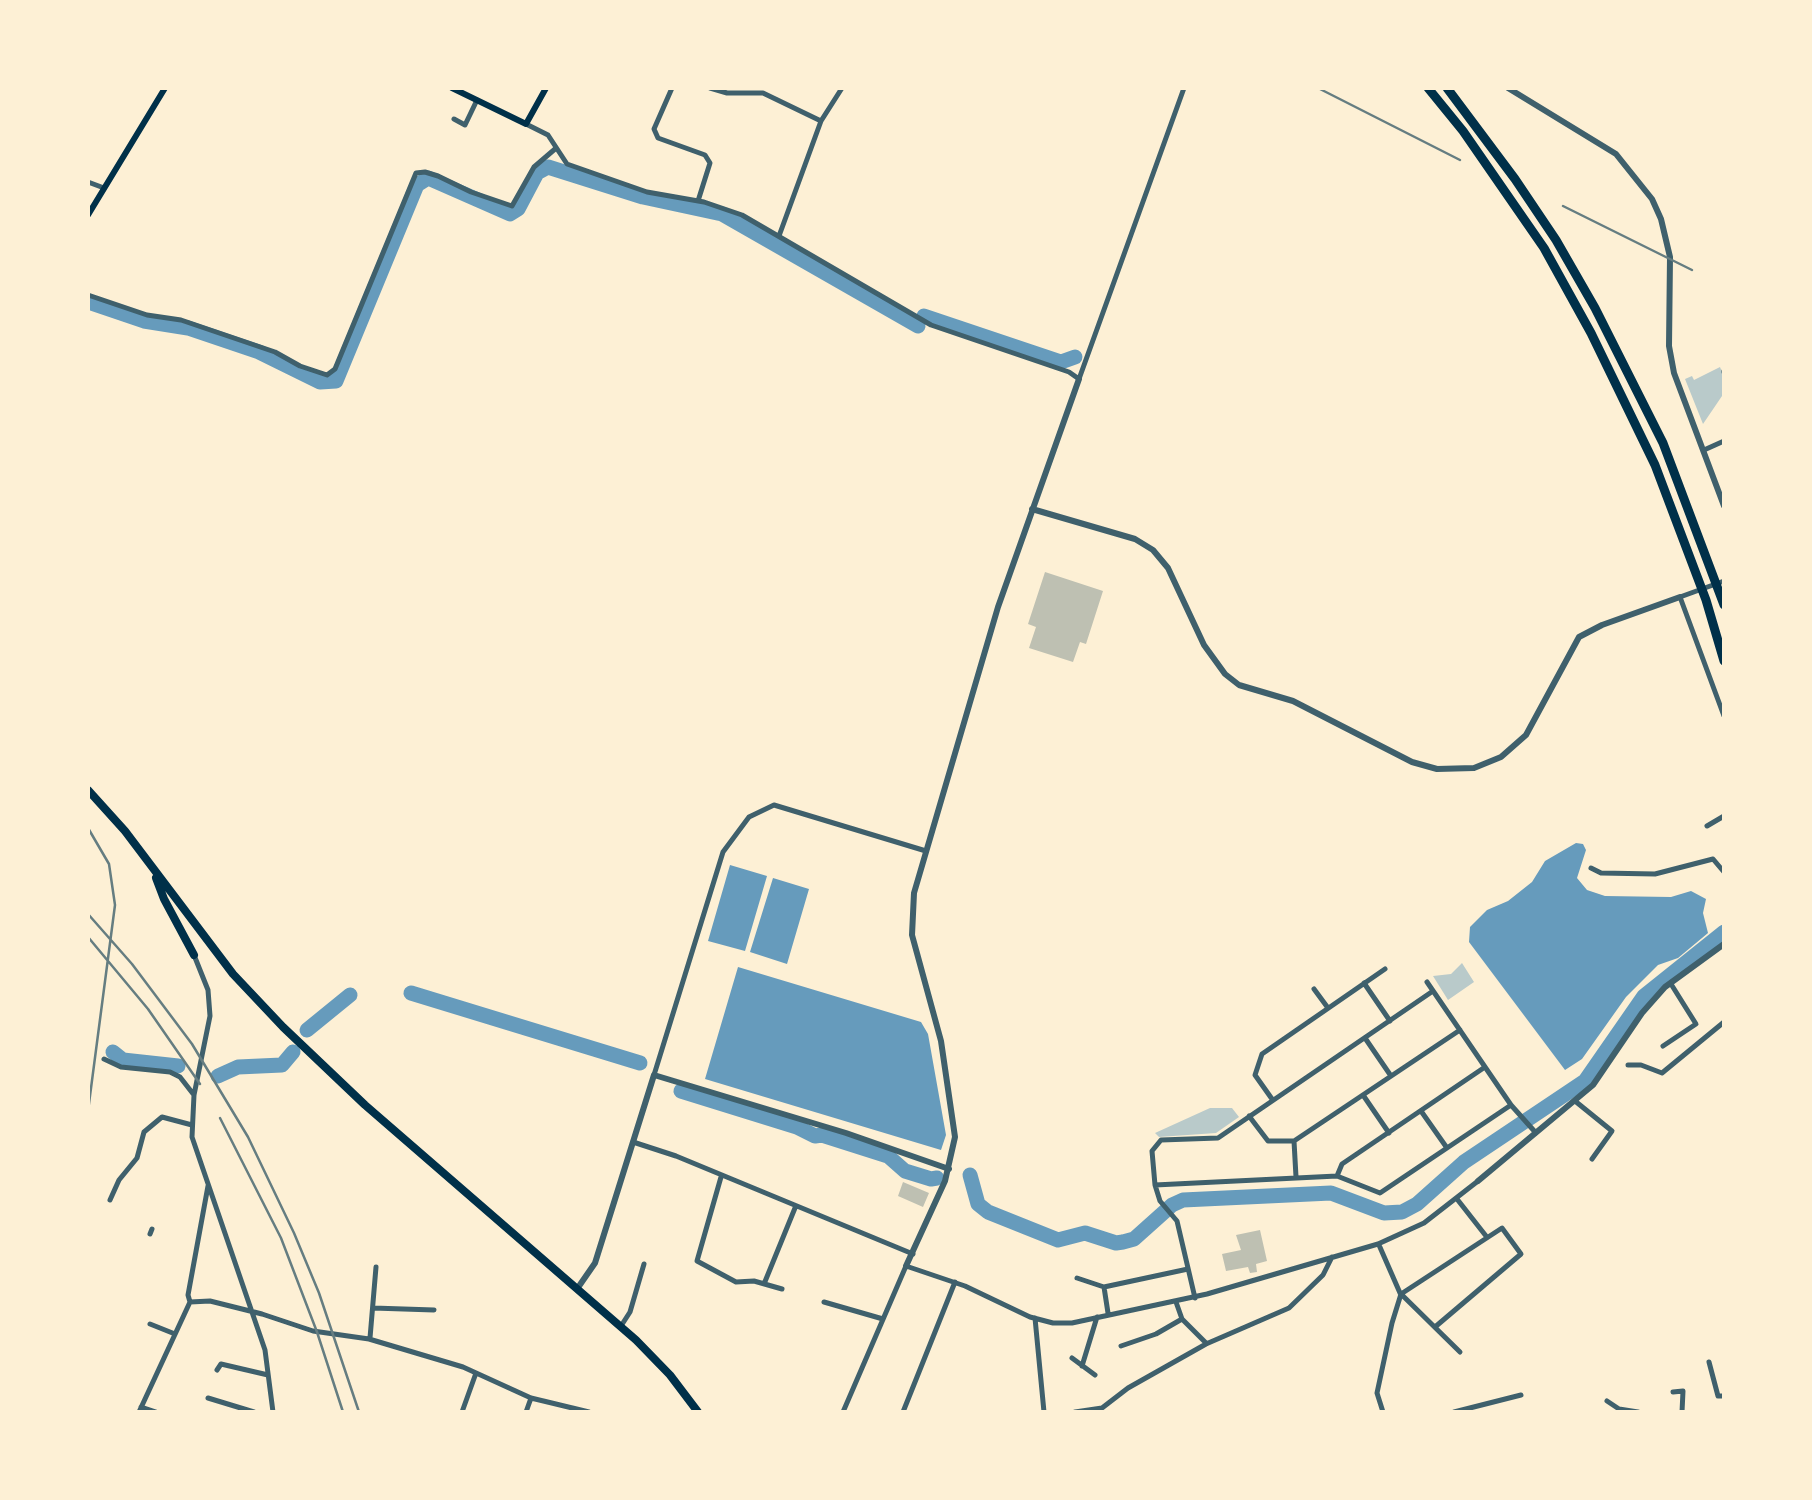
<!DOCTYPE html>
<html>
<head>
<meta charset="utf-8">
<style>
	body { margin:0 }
	#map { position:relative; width:1812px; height:1500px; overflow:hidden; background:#fdf0d5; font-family:"PT Sans Narrow",sans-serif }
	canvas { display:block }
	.frame { position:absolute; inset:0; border:90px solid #fdf0d5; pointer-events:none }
</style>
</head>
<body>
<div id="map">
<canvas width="1812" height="1500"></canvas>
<div class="frame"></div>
</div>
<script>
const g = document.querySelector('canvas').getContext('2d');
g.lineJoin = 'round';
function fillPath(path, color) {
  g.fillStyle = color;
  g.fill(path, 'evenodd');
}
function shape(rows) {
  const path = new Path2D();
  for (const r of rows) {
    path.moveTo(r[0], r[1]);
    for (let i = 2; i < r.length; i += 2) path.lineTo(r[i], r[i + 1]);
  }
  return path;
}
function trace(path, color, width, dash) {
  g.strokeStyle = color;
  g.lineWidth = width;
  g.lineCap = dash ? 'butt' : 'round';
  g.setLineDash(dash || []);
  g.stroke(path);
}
const green = shape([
	[1720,367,1724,377,1722,396,1703,424,1685,379,1692,376,1694,380],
	[1462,963,1474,982,1448,1000,1433,976,1451,974],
	[1210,1108,1232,1108,1239,1117,1216,1133,1159,1137,1155,1133]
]);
const water = shape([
	[1576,843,1583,844,1586,850,1577,878,1587,890,1605,896,1671,897,1691,891,1706,899,1703,913,1708,933,1678,958,1658,965,1626,997,1582,1059,1565,1070,1469,942,1470,927,1487,910,1508,901,1532,882,1545,861],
	[730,865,767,876,745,951,708,941],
	[773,878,809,889,787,964,750,952],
	[738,967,921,1022,928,1034,946,1135,941,1150,705,1079]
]);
const river = shape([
	[88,302,144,321,188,328,259,352,320,382,336,381,417,185,428,178,510,214,518,209,537,173,548,167,643,197,722,214,918,326],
	[924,316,1061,362,1075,357],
	[411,993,640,1063],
	[307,1030,350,995],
	[113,1052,123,1060,178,1066],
	[218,1076,238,1067,282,1065,293,1052],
	[681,1091,797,1127,815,1136,822,1135,888,1156,905,1171,931,1179,937,1178],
	[970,1175,978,1204,988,1212,1058,1240,1085,1233,1116,1243,1123,1242,1134,1239,1172,1205,1183,1200,1331,1193,1384,1213,1402,1212,1417,1204,1464,1162,1585,1081,1644,996,1724,932]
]);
const building = shape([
	[1045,572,1103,591,1086,644,1080,642,1073,662,1029,648,1036,627,1028,624],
	[903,1182,929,1193,923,1207,898,1196],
	[1260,1230,1267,1261,1256,1264,1257,1272,1250,1273,1248,1267,1226,1271,1222,1254,1241,1250,1236,1235]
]);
const minor = shape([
	[672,88,654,129,658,138,705,155,710,163,698,201],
	[710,88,727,93,763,93,821,121],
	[454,119,465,125,477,100],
	[526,124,548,135,567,164,647,192,704,202,742,215,931,325,1069,372,1079,379,1184,88],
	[88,182,104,188],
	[779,236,821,121,842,88],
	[88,295,147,315,181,320,275,352,300,366,327,375,335,369,416,173,425,172,438,176,471,192,512,206,534,167,555,149],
	[1724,372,1724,371],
	[1704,450,1724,441],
	[1724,581,1680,597,1724,716],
	[1707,826,1724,816],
	[1591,868,1601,873,1655,874,1713,859,1724,872],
	[194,955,208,990,210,1016,194,1095,192,1137,265,1350,273,1412],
	[1427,982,1511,1105,1536,1133],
	[1364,983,1390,1021],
	[1314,989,1328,1008],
	[1365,1038,1391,1076],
	[1663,1046,1696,1024,1671,984],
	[104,1059,121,1067,170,1072,180,1077,194,1095],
	[1628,1065,1641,1065,1662,1073,1724,1022],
	[654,1075,723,852,749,817,774,805,926,851],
	[1363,1095,1389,1133],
	[1272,1099,1255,1075,1262,1054,1385,969],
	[1575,1101,1612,1131,1592,1159],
	[1421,1111,1447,1148],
	[1249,1116,1268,1141,1294,1141,1460,1030],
	[1294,1141,1296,1177],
	[633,1142,676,1156,913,1254],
	[1337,1176,1342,1164,1485,1067],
	[721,1177,697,1261,736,1282,754,1281,782,1289],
	[1155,1185,1152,1151,1161,1140,1218,1138,1433,991],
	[1457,1199,1486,1236],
	[110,1200,119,1180,137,1158,144,1132,162,1117,192,1125],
	[150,1234,152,1229],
	[1379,1245,1400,1293,1460,1352],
	[1077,1278,1104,1287,1188,1269],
	[764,1284,795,1208],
	[1104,1287,1108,1313],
	[1195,1298,1177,1221,1160,1201,1155,1185,1337,1176,1380,1193,1511,1105],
	[190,1302,210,1301,262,1314,313,1331,369,1339,463,1367,531,1398,589,1412],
	[824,1302,883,1319],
	[1176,1302,1182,1319,1206,1343],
	[373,1308,434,1310],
	[1035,1318,1044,1412],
	[150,1324,175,1334],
	[621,1326,630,1312,644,1264],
	[370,1338,376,1267],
	[1121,1346,1156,1334,1182,1319],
	[1072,1358,1095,1375],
	[1709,1362,1718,1396,1724,1396],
	[1082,1366,1097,1317],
	[217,1370,221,1364,268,1375],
	[1673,1392,1683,1391,1682,1412],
	[208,1398,254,1412],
	[1607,1401,1619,1409,1638,1412],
	[141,1407,156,1412],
	[139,1412,190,1302,188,1295,208,1186],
	[462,1412,476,1373],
	[526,1412,531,1398],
	[843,1412,906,1266,965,1286,1030,1317,1053,1323,1072,1323,1207,1294,1378,1244,1424,1223,1478,1181],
	[903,1412,955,1282],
	[1075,1412,1102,1408,1128,1388,1206,1344,1289,1308,1323,1275,1332,1257],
	[1383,1412,1377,1393,1392,1323,1401,1294,1502,1228,1521,1254,1435,1327],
	[1454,1412,1521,1395]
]);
const tertiary = shape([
	[1508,88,1616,154,1652,199,1661,219,1670,257,1669,346,1674,373,1724,506],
	[1032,509,1135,539,1153,550,1168,568,1204,645,1225,674,1239,685,1293,701,1412,762,1437,769,1474,768,1501,757,1526,735,1579,637,1602,625,1680,597],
	[1478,1181,1593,1085,1642,1013,1665,987,1724,944],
	[906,1266,945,1181,955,1137,941,1041,912,935,914,893,998,607,1079,379],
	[577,1289,595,1263,654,1075,846,1133,949,1169]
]);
const secondary = shape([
	[452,88,526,124,546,88],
	[88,215,165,88]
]);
const trunk = shape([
	[88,790,125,831,233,974,283,1027,365,1105,636,1340,670,1375,698,1412],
	[156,878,164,899,194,955]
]);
const motorway = shape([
	[1428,88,1463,131,1544,248,1591,333,1655,465,1706,600,1724,661],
	[1447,88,1515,179,1556,240,1595,308,1663,443,1724,605]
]);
const rail = shape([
	[1318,88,1460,160],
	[1563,206,1692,270],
	[88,828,109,864,115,905,88,1111],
	[88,914,132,964,192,1044,248,1137,294,1233,319,1293,359,1412],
	[88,937,148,1009,200,1084],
	[220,1118,281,1238,317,1332,343,1412]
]);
fillPath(green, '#b9caca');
fillPath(water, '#669bbc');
trace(river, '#669bbc', 15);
fillPath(building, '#bec0b2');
trace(minor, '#3f606c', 5);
trace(tertiary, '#3f606c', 6);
trace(secondary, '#003049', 6);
trace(trunk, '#003049', 8);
trace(motorway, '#003049', 9);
trace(rail, '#657d81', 2.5);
</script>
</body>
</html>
